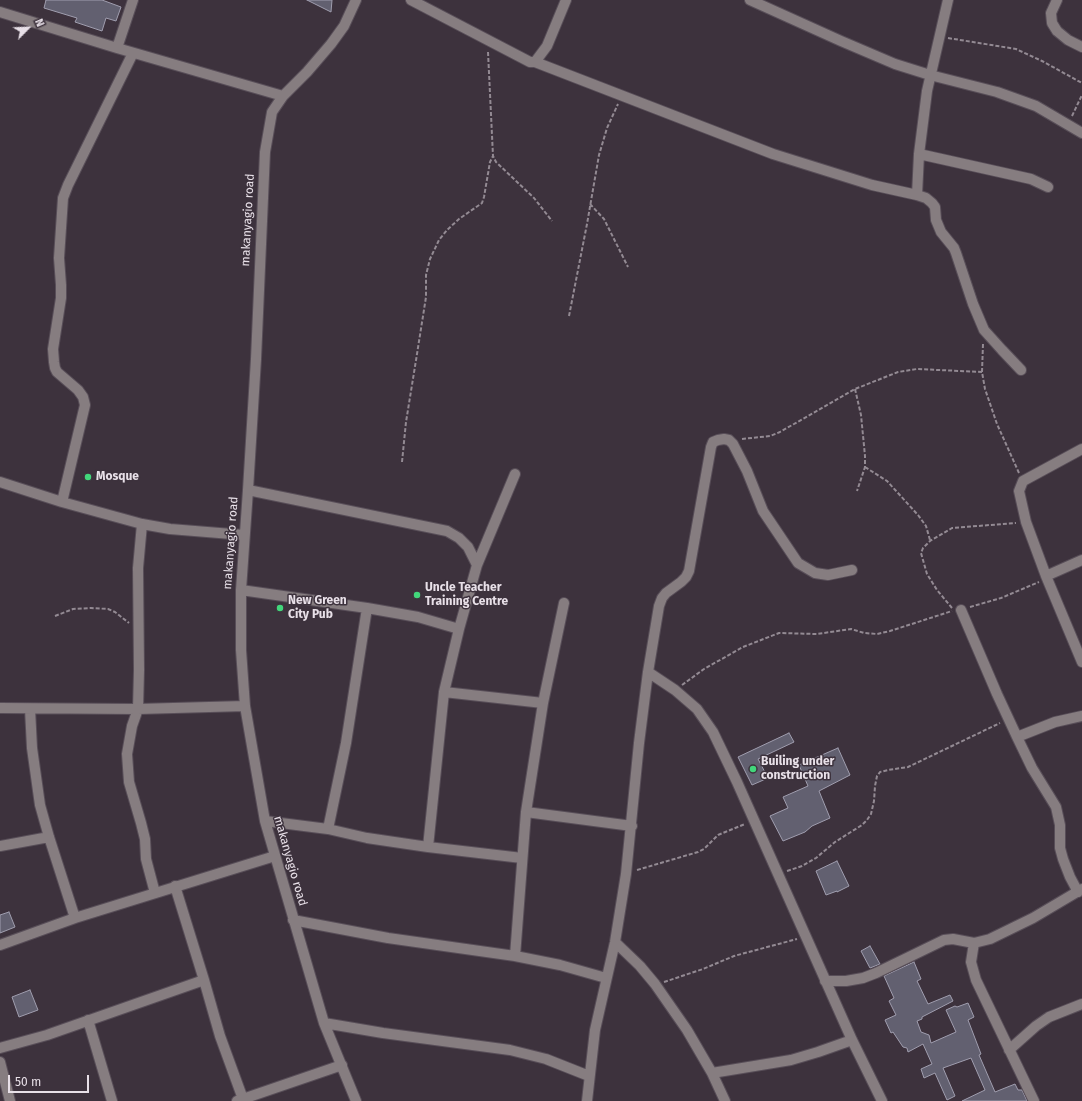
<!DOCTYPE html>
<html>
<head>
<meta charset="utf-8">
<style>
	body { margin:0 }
	#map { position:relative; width:1082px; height:1101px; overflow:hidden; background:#3d323d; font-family:"Fira Sans",sans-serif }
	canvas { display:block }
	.north { position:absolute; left:8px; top:8px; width:40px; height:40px; -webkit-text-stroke:3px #3d323d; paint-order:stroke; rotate:66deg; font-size:11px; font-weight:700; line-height:16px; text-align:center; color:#e8e0e8 }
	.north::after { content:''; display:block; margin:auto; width:14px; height:18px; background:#e8e0e8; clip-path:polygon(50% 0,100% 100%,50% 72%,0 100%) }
	.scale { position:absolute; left:8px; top:1075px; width:81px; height:18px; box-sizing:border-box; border:2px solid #e8e0e8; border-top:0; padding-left:5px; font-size:12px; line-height:14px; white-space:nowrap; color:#e8e0e8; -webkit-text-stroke:3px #3d323d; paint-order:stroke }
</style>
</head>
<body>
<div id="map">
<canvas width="1082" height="1101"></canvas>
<div class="north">N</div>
<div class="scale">50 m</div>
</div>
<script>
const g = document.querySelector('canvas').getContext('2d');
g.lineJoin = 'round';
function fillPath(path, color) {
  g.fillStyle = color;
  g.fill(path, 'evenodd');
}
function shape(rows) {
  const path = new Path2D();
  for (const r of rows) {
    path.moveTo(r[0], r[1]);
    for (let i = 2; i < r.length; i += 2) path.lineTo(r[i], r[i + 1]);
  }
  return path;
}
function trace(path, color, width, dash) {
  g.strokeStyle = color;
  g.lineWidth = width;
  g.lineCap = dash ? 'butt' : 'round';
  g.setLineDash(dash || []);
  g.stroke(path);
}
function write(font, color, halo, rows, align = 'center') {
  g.font = font + ' "Fira Sans",sans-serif';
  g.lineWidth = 3;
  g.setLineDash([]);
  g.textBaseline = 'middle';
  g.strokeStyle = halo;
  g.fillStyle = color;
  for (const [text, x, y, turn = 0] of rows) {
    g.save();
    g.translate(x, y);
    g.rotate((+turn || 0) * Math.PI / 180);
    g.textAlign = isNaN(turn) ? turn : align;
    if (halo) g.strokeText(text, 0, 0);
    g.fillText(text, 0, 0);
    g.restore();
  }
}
const building = shape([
	[46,0,102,0,121,7,116,21,106,18,102,31,75,22,77,18,44,8,46,0],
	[307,0,332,0,331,12,307,0],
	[789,733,794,742,758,759,768,778,752,785,738,757,789,733],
	[838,748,850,775,819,791,830,818,812,826,805,832,783,841,770,816,788,808,783,797,808,786,799,765,838,748],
	[837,861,849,886,837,892,837,891,826,895,816,871,837,861],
	[9,912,15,927,0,933,0,915,9,912],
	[870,946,880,964,870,968,861,951,870,946],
	[914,962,921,979,917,981,928,1004,950,995,953,1001,922,1017,922,1019,917,1021,921,1032,929,1035,931,1043,956,1032,946,1010,955,1006,957,1007,968,1003,974,1017,968,1020,981,1054,979,1055,995,1092,1015,1084,1018,1090,1022,1090,1027,1101,962,1101,985,1090,971,1058,943,1068,955,1096,947,1100,935,1073,924,1078,921,1069,932,1064,923,1044,908,1052,907,1048,903,1047,893,1032,891,1033,885,1020,896,1015,889,1001,894,998,884,976,914,962],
	[30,990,38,1010,19,1017,12,997,30,990]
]);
const path = shape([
	[948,38,1016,49,1042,61,1082,83],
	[488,52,493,156,496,162,534,198,552,221],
	[1072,116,1082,95],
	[590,204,604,219,628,267],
	[569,316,587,224,599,155,607,128,618,104],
	[983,344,982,372,985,389,997,424,1019,473],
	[855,389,861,415,865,456,865,467,857,491],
	[742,439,770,436,780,432,855,389,898,372,917,369,982,372],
	[402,462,406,422,417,354,426,297,426,275,430,259,439,240,447,230,459,219,482,203,484,197,490,162,493,156],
	[865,467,887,481,918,515,926,526,930,540],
	[970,607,1001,598,1039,582],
	[952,608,937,590,927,574,921,553,923,548,930,541,952,528,1016,523],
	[55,616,73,609,91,608,108,609,115,612,129,623],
	[682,685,704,669,743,647,779,633,817,634,851,629,864,633,877,634,890,631,952,611],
	[637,870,698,852,704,849,718,835,745,824],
	[787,871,802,866,816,858,835,842,862,825,867,820,871,814,874,801,875,786,877,776,880,772,888,770,908,767,1000,723],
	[664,982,703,969,734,956,797,939]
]);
const minor = shape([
	[356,0,344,26,331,44,307,72,283,96,272,112,265,152,256,359,248,490,241,590,241,650,245,706,265,821,324,1023,356,1101],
	[411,0,530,62,535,62,547,46,566,0],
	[750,0,841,41,895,64,930,75,997,92,1036,106,1082,133],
	[1057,0,1051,13,1052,23,1057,31,1068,40,1082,47],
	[0,12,117,48,283,96],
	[117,48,133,0],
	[535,62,773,154,872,185,917,195,926,198,932,203,935,207,936,220,941,232,954,248,956,253,973,304,984,330,1002,350,1021,370],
	[919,154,1031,179,1048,187],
	[917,195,919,154,927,91,948,0],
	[1082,449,1023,481,1019,491,1026,522,1046,576,1082,662],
	[0,482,62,502,142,524,170,529,244,535],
	[248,490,447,531,459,538,468,547,477,565],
	[62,502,85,405,83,397,78,390,57,372,55,368,54,362,53,349,61,298,61,285,59,258,63,198,68,185,133,53],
	[142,524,138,568,139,670,138,709,132,726,127,754,129,782,141,823,145,839,146,859,155,893],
	[1046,576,1082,560],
	[241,590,367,608,418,617,459,629],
	[961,610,997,694,1017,737,1032,768,1056,807,1060,825,1060,848,1063,859,1070,877,1078,892],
	[648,672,675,690,697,709,713,732,737,782,852,1040,882,1101],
	[444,692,543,703],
	[0,708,138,709,245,706],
	[30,709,32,748,40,805,49,837,75,918],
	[1017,737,1055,722,1082,716],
	[526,812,632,826],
	[265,821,328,829,367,838,428,847,522,858],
	[328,829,346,743,367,608],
	[0,846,49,837],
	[428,847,444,692,459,629,477,565,515,474],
	[175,886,204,980,220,1036,243,1099],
	[293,920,388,938,515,956,560,965,606,978],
	[615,942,640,966,655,984,687,1030,712,1073,725,1101],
	[974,943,971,962,976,980,1034,1101],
	[0,945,75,918,275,856],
	[515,956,526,812,543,703,564,603],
	[825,981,846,981,863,978,876,973,944,940,953,939,974,943,990,939,1033,918,1082,889],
	[88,1020,112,1101],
	[324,1023,383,1033,510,1050,546,1059,589,1076],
	[0,1048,47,1035,204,980],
	[1009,1050,1036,1026,1049,1017,1082,1004],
	[0,1062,10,1101],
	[712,1073,791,1060,818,1052,852,1040],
	[237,1101,342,1065],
	[587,1101,595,1030,615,942,626,874,639,743,648,672,659,606,662,598,666,593,681,582,686,577,689,571,711,447,713,442,718,440,724,439,729,440,733,444,747,471,763,511,798,563,815,573,828,575,852,570]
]);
const markers = [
	[88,477,4,"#42d77b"],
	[417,595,4,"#42d77b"],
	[280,608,4,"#42d77b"],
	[753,769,4,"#42d77b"]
];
const streetNames = [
	["makanyagio road",248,220,-87],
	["makanyagio road",231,543,-86],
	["makanyagio road",290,861,74]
];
const poiNames = [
	["Mosque",96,477],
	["Uncle Teacher",425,588],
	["Training Centre",425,602],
	["New Green",288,601],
	["City Pub",288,615],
	["Builing under",761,762],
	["construction",761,776]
];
fillPath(building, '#626070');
trace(building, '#a09eaf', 1);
trace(minor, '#584e58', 12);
trace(path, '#938a93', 2, [4, 2]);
trace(minor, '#867d80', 10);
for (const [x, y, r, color] of markers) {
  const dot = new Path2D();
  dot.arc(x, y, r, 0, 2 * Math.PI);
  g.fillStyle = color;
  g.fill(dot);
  trace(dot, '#3d323d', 1.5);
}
write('12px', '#e8e0e8', '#3d323d', streetNames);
write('bold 12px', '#e8e0e8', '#3d323d', poiNames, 'left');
</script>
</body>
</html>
